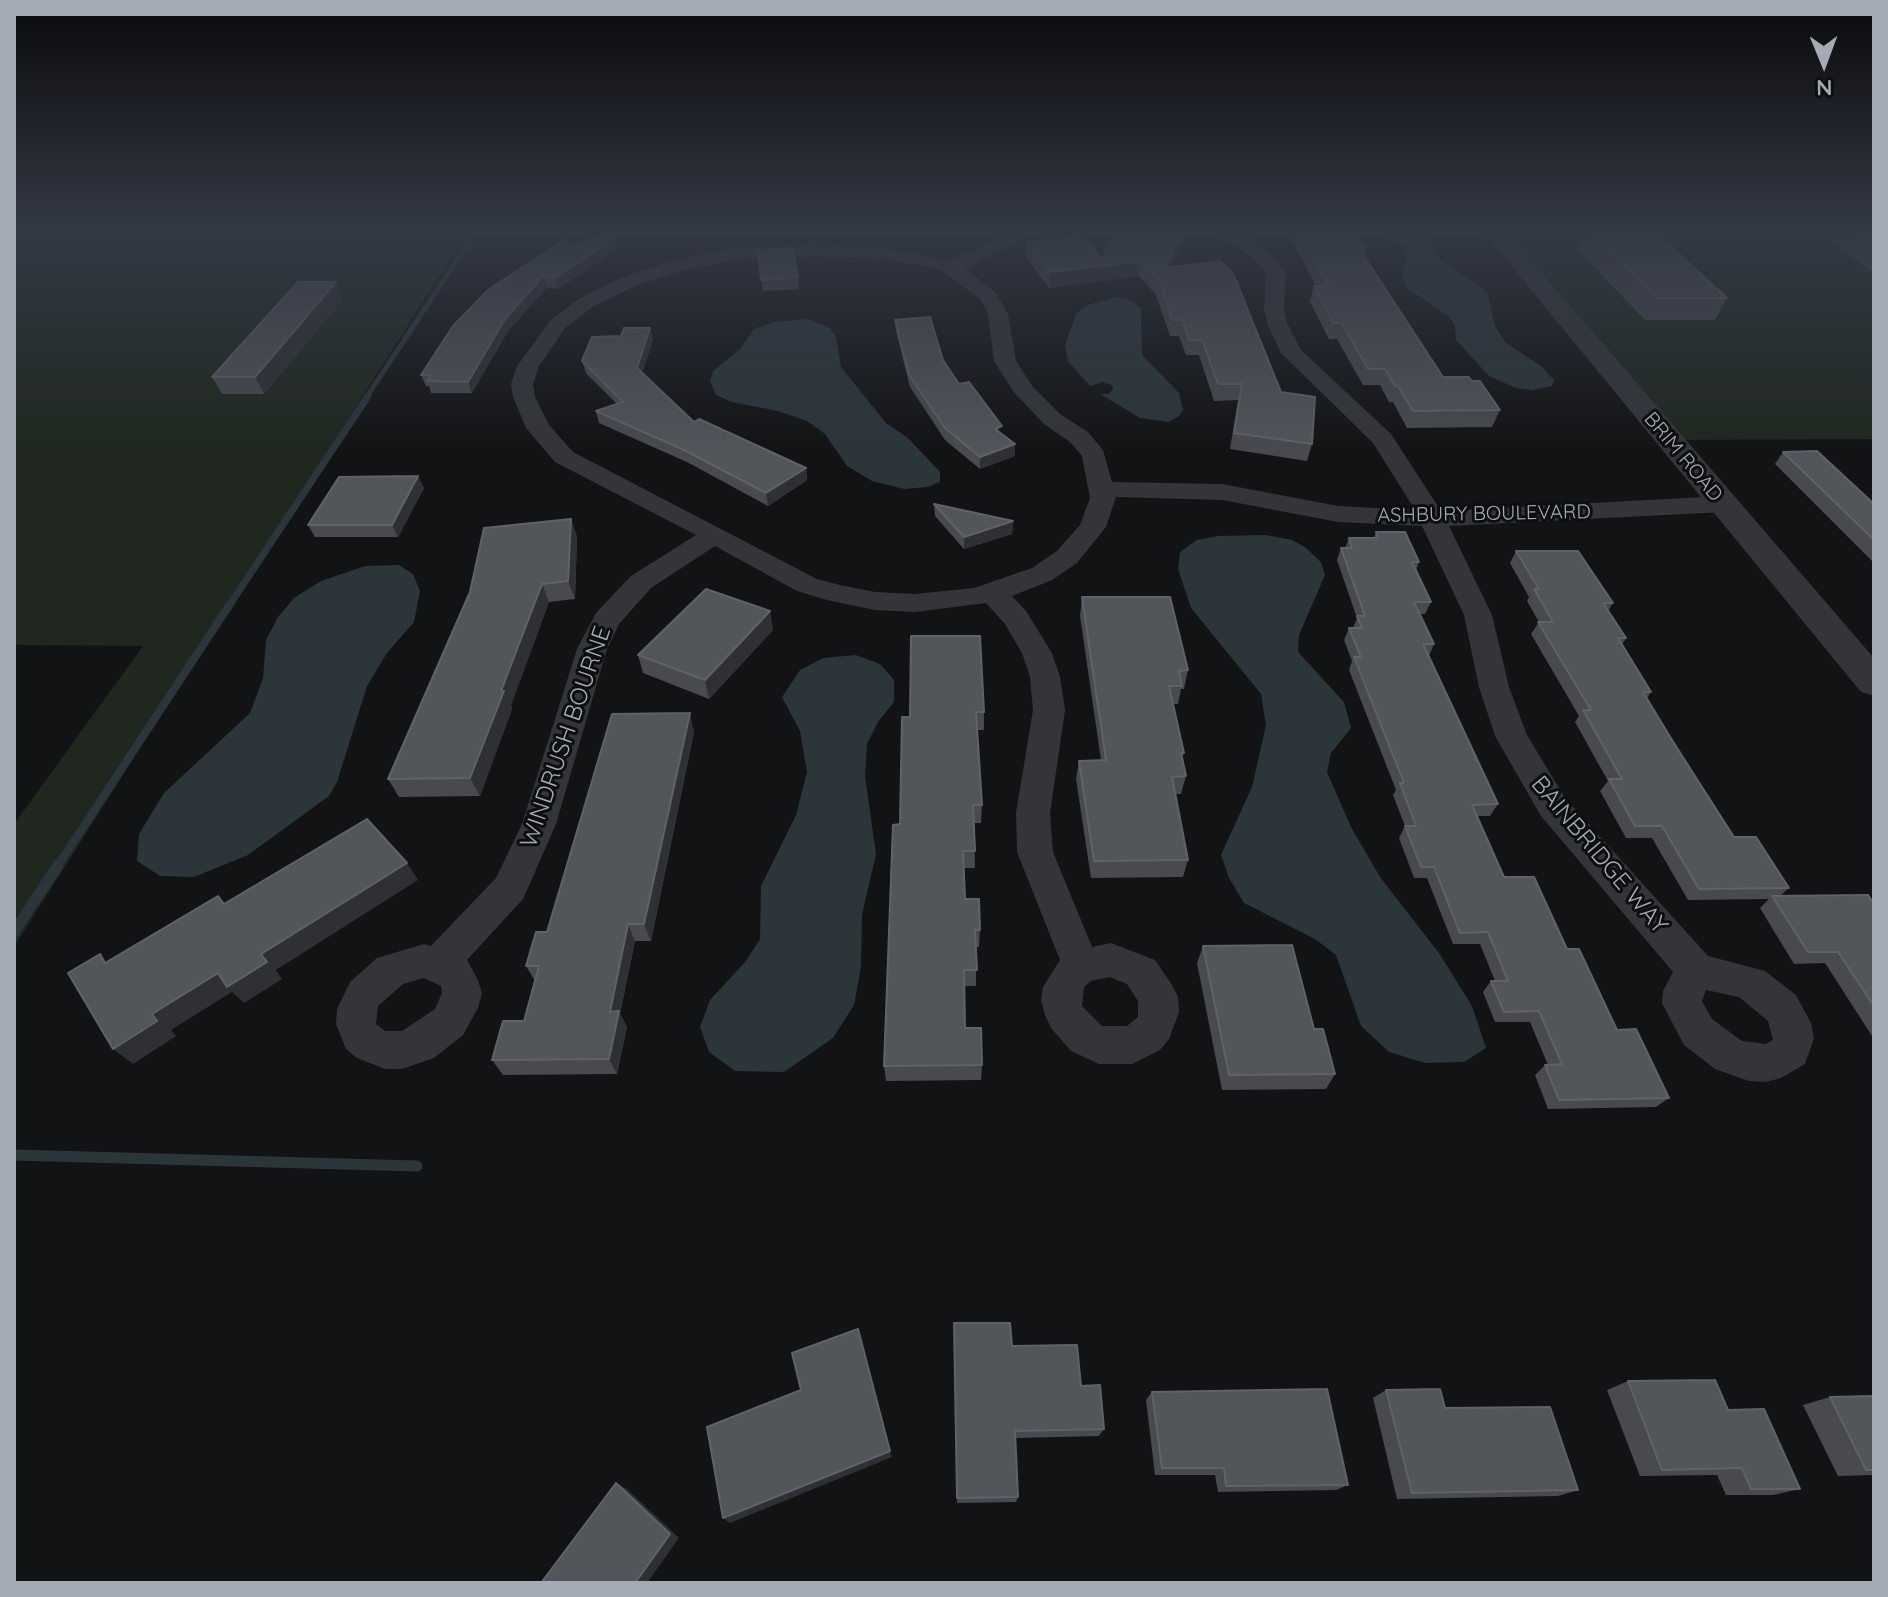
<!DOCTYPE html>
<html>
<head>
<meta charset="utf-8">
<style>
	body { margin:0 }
	#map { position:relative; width:1888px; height:1597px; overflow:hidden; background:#121314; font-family:Quicksand,sans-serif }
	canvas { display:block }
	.frame { position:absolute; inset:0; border:16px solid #a4abb5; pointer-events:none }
	.north { position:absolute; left:1784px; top:24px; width:80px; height:80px; -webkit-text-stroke:6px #0d0e0f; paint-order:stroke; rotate:179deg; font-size:22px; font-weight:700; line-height:32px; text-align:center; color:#a4abb5 }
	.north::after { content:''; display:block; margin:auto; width:28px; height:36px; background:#a4abb5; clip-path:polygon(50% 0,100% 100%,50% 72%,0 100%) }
</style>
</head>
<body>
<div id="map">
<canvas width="1888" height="1597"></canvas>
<div class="frame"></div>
<div class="north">N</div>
</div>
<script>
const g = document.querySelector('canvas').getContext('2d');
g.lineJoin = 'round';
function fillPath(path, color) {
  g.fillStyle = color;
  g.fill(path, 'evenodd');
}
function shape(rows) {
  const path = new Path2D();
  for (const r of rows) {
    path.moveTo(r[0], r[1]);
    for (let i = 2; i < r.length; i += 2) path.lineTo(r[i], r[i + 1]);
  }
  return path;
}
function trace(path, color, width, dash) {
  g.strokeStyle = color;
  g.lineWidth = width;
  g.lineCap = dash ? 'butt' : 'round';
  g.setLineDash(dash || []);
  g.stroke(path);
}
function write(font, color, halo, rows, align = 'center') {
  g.font = font + ' Quicksand,sans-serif';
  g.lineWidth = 6;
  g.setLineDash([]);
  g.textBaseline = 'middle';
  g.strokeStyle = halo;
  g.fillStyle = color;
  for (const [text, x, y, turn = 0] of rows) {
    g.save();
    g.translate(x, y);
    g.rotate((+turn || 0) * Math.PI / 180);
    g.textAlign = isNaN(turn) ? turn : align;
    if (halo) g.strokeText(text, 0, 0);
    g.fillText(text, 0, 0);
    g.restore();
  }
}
const green = shape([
	[14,230,468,230,14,947,14,824,143,646,14,645],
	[1493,230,1874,230,1874,439,1669,440]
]);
const water = shape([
	[1371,230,1429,230,1432,248,1441,260,1481,286,1488,295,1495,326,1506,343,1541,366,1554,380,1552,386,1532,390,1516,388,1489,376,1456,340,1455,325,1448,316,1406,287,1402,272,1408,252,1402,245],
	[1116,297,1126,298,1141,308,1142,355,1179,393,1183,410,1179,416,1168,422,1140,418,1100,394,1108,394,1113,390,1112,385,1103,382,1090,386,1068,361,1065,346,1076,314,1088,305],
	[808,319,830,328,836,337,841,367,886,423,908,438,940,472,940,482,928,487,904,489,872,481,847,466,825,434,807,421,778,411,732,402,716,395,710,381,713,371,740,349,754,329,774,322],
	[1266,535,1292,540,1305,547,1321,562,1325,575,1299,635,1298,652,1344,702,1351,728,1331,753,1327,772,1351,827,1380,877,1439,953,1472,1006,1486,1048,1464,1062,1425,1063,1389,1052,1361,1026,1336,955,1315,939,1244,903,1229,878,1221,855,1252,787,1266,725,1261,694,1191,608,1178,569,1180,552,1197,540,1217,536],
	[399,565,413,574,420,591,414,622,387,653,367,686,337,782,329,796,248,855,194,877,160,876,137,861,139,834,164,793,250,713,263,678,266,640,278,617,294,598,321,581,365,566],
	[856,655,880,664,894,680,894,702,878,722,867,744,865,776,876,854,862,915,861,967,854,1005,833,1038,784,1072,735,1071,709,1052,700,1027,710,1000,746,961,760,939,761,886,796,815,807,772,800,731,782,697,800,670,823,658]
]);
const streamFar3 = shape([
	[366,398,477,230]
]);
const streamFar2 = shape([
	[229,606,368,396]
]);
const streamFar1 = shape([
	[57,867,230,604]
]);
const stream = shape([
	[14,932,58,865],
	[14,1155,417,1166]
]);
const minor = shape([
	[1017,230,1041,230,965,269,996,293,1008,314,1016,361,1033,387,1060,414,1088,432,1103,450,1112,482,1222,484,1338,506,1415,510,1373,443,1281,353,1267,323,1264,309,1266,274,1261,266,1242,250,1204,230,1228,230,1256,242,1275,258,1286,274,1284,309,1287,323,1301,350,1391,434,1441,511,1724,496,1733,499,1737,504,1733,509,1724,512,1449,526,1492,615,1509,687,1527,735,1565,798,1708,956,1765,971,1796,995,1811,1023,1814,1038,1805,1064,1781,1078,1766,1082,1749,1081,1715,1069,1684,1045,1662,1003,1663,991,1673,972,1541,816,1495,736,1479,687,1464,615,1422,526,1338,522,1222,500,1116,497,1106,527,1077,563,1052,580,1012,596,1026,611,1052,653,1060,677,1065,710,1050,813,1053,852,1092,947,1111,943,1155,960,1172,985,1178,997,1179,1012,1169,1039,1160,1050,1132,1064,1099,1064,1071,1051,1051,1028,1045,1015,1041,1000,1043,987,1060,960,1017,852,1016,813,1033,710,1030,677,1022,653,1005,624,986,603,915,612,875,610,827,600,797,591,715,546,651,588,619,624,607,649,556,824,528,888,523,899,467,960,478,980,482,993,478,1008,463,1035,434,1058,402,1069,385,1069,357,1058,346,1049,336,1024,337,1009,350,982,377,958,424,944,431,946,496,878,522,824,577,649,596,613,631,576,696,535,555,462,526,428,513,397,511,384,517,366,551,320,580,298,623,277,679,259,731,249,812,244,885,248,949,261,1017,230],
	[812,256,885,260,925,266,944,272,981,300,988,314,994,361,1013,391,1044,424,1070,442,1082,456,1090,498,1080,525,1057,551,1032,568,974,588,915,594,875,592,840,585,817,579,573,452,549,425,535,397,533,384,539,366,565,328,594,306,637,285,683,270,731,261,812,256],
	[1110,977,1127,984,1138,1001,1138,1017,1127,1026,1102,1026,1082,1006,1084,987,1091,981,1110,977],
	[424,978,441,986,442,993,435,1009,402,1031,385,1031,376,1024,378,1006,403,984,424,978],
	[1706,990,1739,997,1768,1021,1773,1040,1766,1044,1742,1041,1712,1019,1702,1001,1706,990]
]);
const tertiary = shape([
	[1482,230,1505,230,1874,658,1874,696,1861,692,1482,230]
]);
const wall = shape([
	[1119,230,1186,230,1185,238,1170,267,1281,392,1312,444,1307,461,1230,449,1238,400,1214,401,1199,355,1186,355,1179,336,1170,336,1156,295,1139,276,1049,288,1026,257,1027,242,1102,258],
	[1287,230,1352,230,1365,250,1363,255,1443,377,1472,381,1500,410,1492,427,1407,428,1393,402,1389,402,1380,385,1363,385,1337,339,1329,339,1310,302,1314,286,1316,286],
	[1587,230,1653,230,1727,298,1715,320,1645,320,1578,250],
	[1818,230,1874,230,1874,274],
	[615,238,618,249,558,289,547,287,508,331,472,393,431,393,429,386,426,386,421,375,570,246],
	[758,251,798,277,799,289,763,291],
	[343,299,264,394,222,394,212,377],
	[895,320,959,384,1001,433,1015,456,980,469,945,440,910,387,896,331],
	[653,339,642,373,694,422,806,468,807,480,768,506,687,462,599,423,596,411,617,404,586,373,582,361],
	[1783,452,1874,504,1874,563,1775,464],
	[424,488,398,537,315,537,308,525],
	[934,504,1013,521,1012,534,964,549,935,516],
	[571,519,577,537,575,599,549,602,511,705,512,709,480,796,399,797,388,779,470,592],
	[1376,532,1419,562,1416,570,1431,602,1425,614,1420,614,1434,644,1429,656,1498,804,1490,816,1477,816,1504,877,1567,949,1617,1030,1669,1098,1656,1107,1548,1109,1535,1075,1545,1065,1548,1065,1530,1022,1495,1022,1483,992,1491,981,1495,981,1480,944,1453,944,1427,878,1414,878,1399,838,1405,826,1393,795,1396,790,1349,670,1352,661,1344,640,1349,628,1353,628,1357,618,1337,560,1341,548,1345,548,1349,538,1374,538],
	[1516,551,1613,603,1608,611,1626,638,1622,645,1651,692,1647,698,1734,837,1789,888,1780,896,1874,904,1874,1039,1825,963,1794,964,1760,908,1769,899,1688,900,1652,838,1626,838,1600,791,1608,781,1575,722,1579,716,1531,634,1539,622,1527,601,1529,597,1510,563],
	[1082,597,1188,670,1184,689,1181,689,1178,704,1173,704,1184,753,1182,759,1186,776,1181,794,1175,794,1188,860,1183,877,1091,878,1076,779,1079,761,1101,760,1080,616],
	[773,630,709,699,643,673,638,655],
	[984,712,984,730,977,730,982,805,981,823,974,823,975,868,964,868,965,899,980,930,979,947,976,947,976,986,964,986,965,1028,982,1065,981,1080,886,1081,884,1066,900,824,902,717],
	[694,732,651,941,635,941,620,1014,627,1027,617,1074,503,1075,492,1060,524,1021,535,981,526,966,547,932],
	[1203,946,1314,1029,1335,1074,1326,1089,1222,1090,1197,963],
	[954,1333,1012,1346,1081,1386,1104,1429,1099,1436,1015,1438,1018,1497,1016,1502,957,1503],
	[1628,1381,1728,1410,1800,1489,1773,1495,1726,1495,1717,1475,1640,1476,1607,1390],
	[1386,1390,1445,1408,1578,1490,1558,1496,1397,1499,1373,1398],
	[1152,1392,1348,1485,1336,1490,1218,1492,1215,1475,1155,1475,1146,1400],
	[1874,1396,1874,1475,1838,1476,1803,1405,1830,1397]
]);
const shadedWall = shape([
	[1184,230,1186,230,1185,238,1162,283,1165,268],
	[615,238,618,249,558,289,555,278],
	[1141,261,1139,276,1049,288,1050,272],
	[543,276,547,287,508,331,472,393,468,382,505,319],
	[336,282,343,299,264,394,255,377],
	[650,328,653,339,640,380,637,368],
	[1015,444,1015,456,980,469,980,457],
	[806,468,807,480,768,506,766,493],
	[418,476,424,488,398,537,392,525],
	[571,519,577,537,575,599,568,581],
	[1013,521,1012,534,964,549,964,537],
	[542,584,549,602,511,705,512,709,480,796,470,778,501,691],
	[770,611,773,630,709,699,705,680],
	[690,713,694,732,651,941,644,924],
	[407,863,418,880,276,970,282,979,244,1003,232,992,171,1030,176,1036,133,1064,113,1049,152,1014,218,973,261,954],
	[628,924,635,941,620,1014,627,1027,617,1074,609,1059,610,1012],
	[890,1451,892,1457,730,1523,723,1518],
	[616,1483,627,1489,679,1538,647,1583,635,1583]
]);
const building = shape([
	[1119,230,1184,230,1165,268,1220,261,1233,273,1281,392,1315,397,1312,444,1234,433,1242,384,1218,384,1202,340,1189,340,1182,320,1172,320,1159,280,1141,261,1050,272,1027,242,1082,236,1102,258,1119,230],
	[1298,230,1352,230,1365,250,1360,250,1443,377,1469,377,1472,381,1480,381,1500,410,1413,411,1398,386,1395,386,1385,369,1368,369,1342,323,1333,323,1314,286,1328,286,1298,230],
	[1589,230,1653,230,1727,298,1657,298,1589,230],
	[1849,230,1874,230,1874,249,1849,230],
	[612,232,615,238,555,278,543,276,505,319,468,382,427,381,431,375,421,375,453,326,489,289,565,240,570,246,612,232],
	[793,249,798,277,761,280,758,251,793,249],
	[298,282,336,282,255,377,212,377,298,282],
	[930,317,943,360,959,384,969,382,1002,426,995,429,1015,444,980,457,945,428,909,375,895,320,930,317],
	[624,328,650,328,637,368,694,422,699,419,806,468,766,493,684,450,596,411,623,402,582,361,592,337,621,336,624,328],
	[1817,451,1874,504,1874,540,1783,452,1817,451],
	[418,476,392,525,308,525,339,477,418,476],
	[934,504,1013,521,964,537,934,504],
	[571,519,568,581,542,584,501,691,504,691,470,778,388,779,470,592,484,528,571,519],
	[1376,532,1405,532,1419,562,1412,562,1431,602,1414,602,1434,644,1423,644,1498,804,1472,805,1504,877,1534,877,1567,949,1579,949,1617,1030,1636,1029,1669,1098,1559,1100,1545,1065,1562,1064,1539,1011,1504,1012,1491,981,1508,981,1488,932,1460,933,1434,867,1421,867,1405,826,1416,826,1400,783,1404,783,1354,657,1361,657,1349,628,1362,628,1357,616,1365,616,1341,548,1352,548,1349,538,1378,538,1376,532],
	[1516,551,1578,551,1613,603,1603,603,1626,638,1618,638,1651,692,1643,692,1673,742,1734,837,1756,837,1789,888,1699,889,1662,826,1635,826,1609,779,1622,779,1583,710,1591,710,1538,622,1553,622,1534,589,1539,589,1516,551],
	[706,589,770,611,705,680,638,655,706,589],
	[1082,597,1170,597,1188,670,1179,671,1182,686,1169,686,1184,753,1181,753,1186,776,1172,777,1188,860,1094,861,1079,761,1106,760,1082,597],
	[911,636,980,636,984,712,976,712,982,805,973,805,975,851,963,851,965,899,979,899,980,930,975,930,977,970,964,970,965,1028,981,1028,982,1065,884,1066,893,825,900,824,902,717,910,717,911,636],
	[690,713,644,924,628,924,610,1012,619,1011,609,1059,492,1060,503,1021,524,1021,539,966,526,966,536,932,547,932,612,714,690,713],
	[367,819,407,863,261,954,267,962,227,987,218,973,152,1014,157,1021,113,1049,68,973,100,954,105,963,218,896,224,904,367,819],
	[1868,895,1874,904,1874,1006,1838,952,1808,952,1772,896,1868,895],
	[1292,945,1314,1029,1323,1029,1335,1074,1229,1075,1203,946,1292,945],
	[954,1323,1010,1323,1012,1346,1077,1345,1081,1386,1100,1385,1104,1429,1015,1431,1018,1497,957,1498,954,1323],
	[858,1329,890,1451,723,1518,707,1427,801,1390,792,1353,858,1329],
	[1715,1380,1728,1410,1764,1409,1800,1489,1751,1489,1742,1468,1662,1470,1628,1381,1715,1380],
	[1327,1389,1348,1485,1226,1486,1224,1468,1162,1468,1152,1392,1327,1389],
	[1440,1389,1445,1408,1550,1407,1578,1490,1412,1493,1386,1390,1440,1389],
	[1874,1396,1874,1470,1866,1470,1830,1397,1874,1396],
	[616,1483,670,1534,635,1583,541,1583,616,1483]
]);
const farStreetnames = [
	["BRIM ROAD",1683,457,50],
	["ASHBURY BOULEVARD",1484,514,-1]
];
const streetNames = [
	["WINDRUSH BOURNE",566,737,-71],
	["BAINBRIDGE WAY",1599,855,50]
];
fillPath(green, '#1f271f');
fillPath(water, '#2b353a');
trace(streamFar3, '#2b353a', 5);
trace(streamFar2, '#2b353a', 7);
trace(streamFar1, '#2b353a', 8);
trace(stream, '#2b353a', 11);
fillPath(minor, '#333539');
fillPath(tertiary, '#333539');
fillPath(wall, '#484a4f');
fillPath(shadedWall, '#2e3033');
fillPath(building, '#52555a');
trace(building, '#5f6268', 2);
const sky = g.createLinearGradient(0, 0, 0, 454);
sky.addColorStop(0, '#0a0a0b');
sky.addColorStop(0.51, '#333945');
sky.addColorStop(1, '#33394500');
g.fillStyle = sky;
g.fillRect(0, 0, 1888, 454);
write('20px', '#a4abb5', '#0d0e0f', farStreetnames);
write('24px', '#a4abb5', '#0d0e0f', streetNames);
</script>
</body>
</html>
